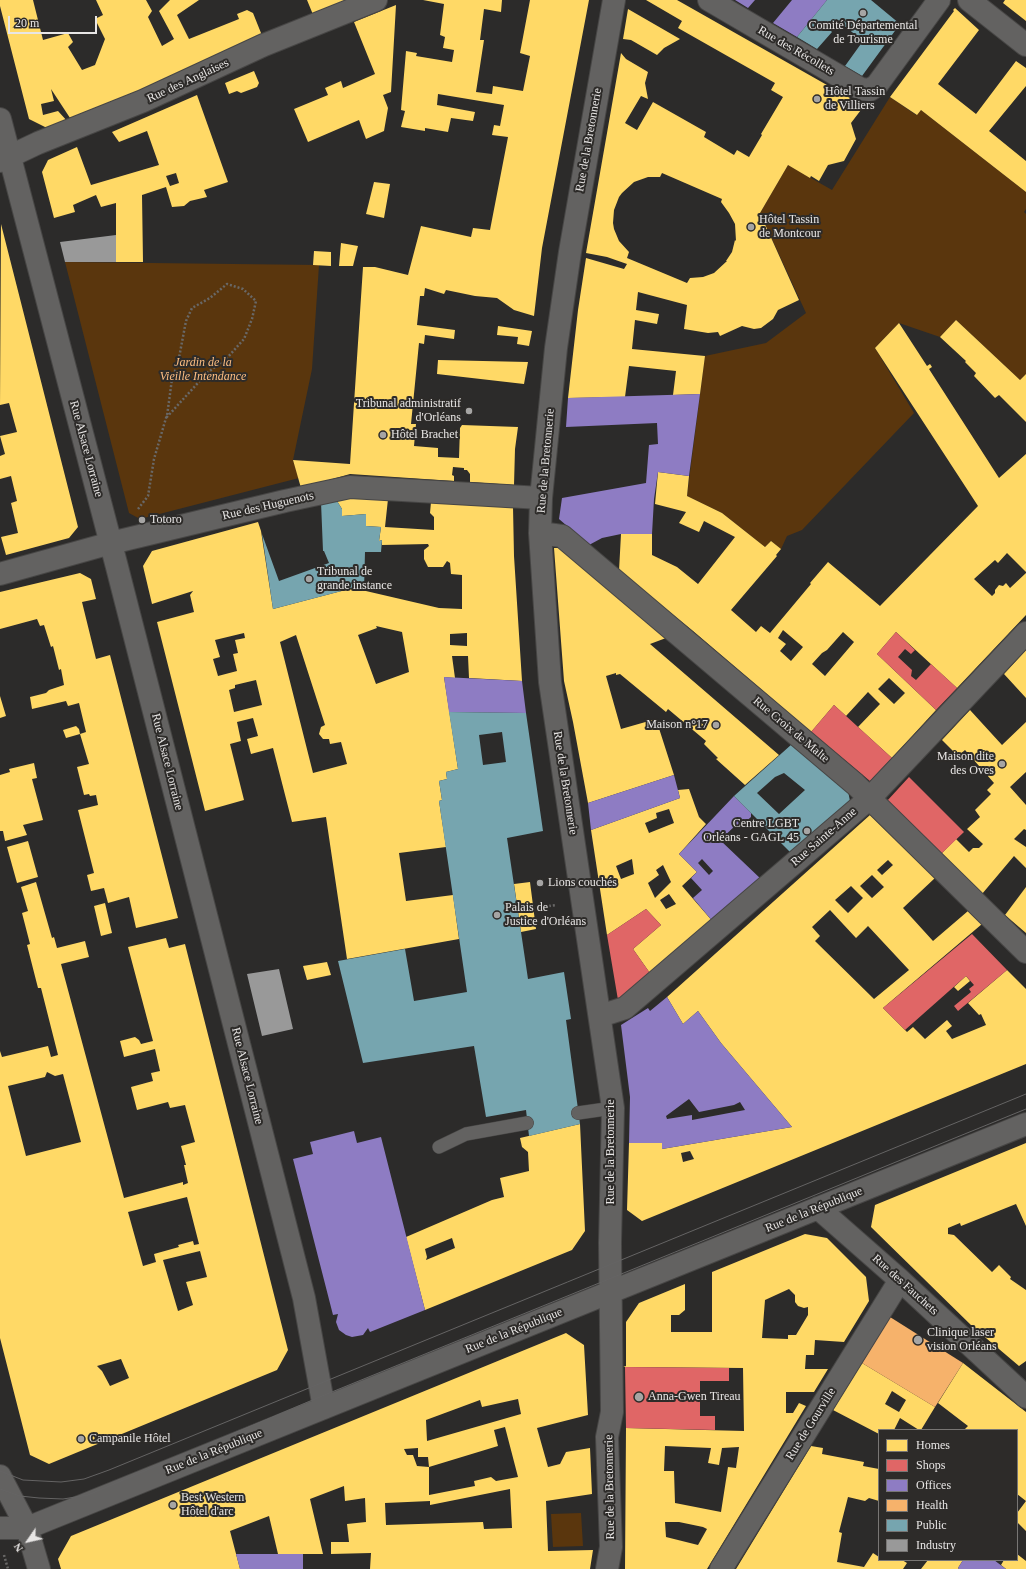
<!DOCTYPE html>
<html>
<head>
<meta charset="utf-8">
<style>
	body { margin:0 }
	#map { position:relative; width:1026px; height:1569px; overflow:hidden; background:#2c2b2a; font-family:"Times New Roman",serif }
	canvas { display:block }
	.legend { position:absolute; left:878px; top:1429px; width:140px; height:132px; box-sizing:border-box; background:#2d2b29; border:1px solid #787674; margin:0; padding:5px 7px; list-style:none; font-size:12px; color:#e8e6e5 }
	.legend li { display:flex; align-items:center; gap:8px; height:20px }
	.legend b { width:20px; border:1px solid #787674 }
	.north { position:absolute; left:8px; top:1521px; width:40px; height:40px; -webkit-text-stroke:3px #2d2b29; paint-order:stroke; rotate:236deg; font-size:11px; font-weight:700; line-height:16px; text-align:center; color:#e8e6e5 }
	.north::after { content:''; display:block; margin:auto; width:14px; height:18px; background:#e8e6e5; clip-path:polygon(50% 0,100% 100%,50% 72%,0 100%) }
	.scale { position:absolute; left:8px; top:16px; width:89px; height:18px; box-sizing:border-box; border:2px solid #e8e6e5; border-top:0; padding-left:5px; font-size:12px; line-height:14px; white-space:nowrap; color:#e8e6e5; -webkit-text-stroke:3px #2d2b29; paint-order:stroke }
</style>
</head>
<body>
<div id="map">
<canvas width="1026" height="1569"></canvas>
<ul class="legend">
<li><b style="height:11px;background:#ffd966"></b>Homes</li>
<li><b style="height:11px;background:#e06666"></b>Shops</li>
<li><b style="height:11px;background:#8e7cc3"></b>Offices</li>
<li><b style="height:11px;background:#f6b26b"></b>Health</li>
<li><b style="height:11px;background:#76a5af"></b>Public</li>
<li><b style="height:11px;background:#999"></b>Industry</li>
</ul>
<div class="north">N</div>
<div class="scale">20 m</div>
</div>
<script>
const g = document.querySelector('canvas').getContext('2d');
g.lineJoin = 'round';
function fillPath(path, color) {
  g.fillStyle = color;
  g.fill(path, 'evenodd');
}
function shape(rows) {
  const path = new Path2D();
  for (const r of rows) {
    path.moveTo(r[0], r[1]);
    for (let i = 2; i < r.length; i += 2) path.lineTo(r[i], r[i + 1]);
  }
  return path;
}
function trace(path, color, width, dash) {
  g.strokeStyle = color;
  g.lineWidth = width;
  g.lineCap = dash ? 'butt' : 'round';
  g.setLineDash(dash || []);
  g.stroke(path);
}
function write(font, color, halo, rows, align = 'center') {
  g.font = font + ' "Times New Roman",serif';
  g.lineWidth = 4;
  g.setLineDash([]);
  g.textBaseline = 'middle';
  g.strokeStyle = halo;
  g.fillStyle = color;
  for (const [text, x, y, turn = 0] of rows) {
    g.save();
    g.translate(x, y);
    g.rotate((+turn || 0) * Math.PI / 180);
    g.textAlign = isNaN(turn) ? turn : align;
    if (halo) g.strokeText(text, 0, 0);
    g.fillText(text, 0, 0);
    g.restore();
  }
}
const green = shape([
	[890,97,916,115,921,110,1026,192,1026,209,1024,212,1026,214,1026,374,1020,380,956,320,940,337,899,323,875,348,914,413,802,530,787,536,781,549,771,541,765,547,722,513,687,496,705,356,766,343,806,313,760,213,788,165,832,190],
	[65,262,319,265,312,369,293,460,299,478,140,519,129,513],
	[581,1513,583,1546,553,1547,551,1514]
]);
const homes = shape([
	[0,0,33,0,43,40,68,33,73,42,68,47,82,70,95,65,105,39,95,19,103,15,96,0,146,0,152,11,148,17,162,46,174,39,159,11,170,0,199,0,177,15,189,39,239,19,237,14,247,10,253,13,263,38,72,121,51,89,54,101,41,104,43,115,58,111,68,122,51,130,29,119,0,6],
	[307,0,353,0,314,17],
	[423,0,502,0,501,12,484,9,480,40,484,40,476,92,492,94,493,86,523,91,530,56,520,53,530,0,589,0,542,248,534,316,514,310,497,298,475,296,446,290,444,294,425,288,424,296,420,296,417,325,455,330,454,339,425,335,424,344,419,343,411,424,416,424,414,446,438,448,438,457,459,458,460,428,462,425,518,427,515,449,514,485,470,482,470,474,467,470,464,470,464,468,453,467,452,475,454,476,454,481,350,474,301,488,293,460,350,464,363,267,375,267,408,275,421,226,471,237,473,228,490,230,508,137,492,135,494,125,500,126,504,105,438,94,437,105,475,112,473,121,451,118,448,132,425,128,425,131,401,127,405,111,401,110,406,51,417,53,416,56,452,62,454,50,443,48,445,37,440,35,444,4],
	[646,0,677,0,864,106,851,123,856,139,844,161,828,165,819,181,811,176,810,178,788,165,760,213,799,300,778,310,773,319,761,328,754,329,742,326,720,336,718,332,708,333,684,329,687,305,638,292,636,310,659,314,657,324,635,320,632,349,705,356,700,394,673,395,676,371,629,366,625,397,568,398,578,310,586,258,624,269,627,264,607,257,586,253,621,53,626,59,648,72,645,83,648,99,641,96,625,123,637,130,653,102,706,132,704,137,734,155,737,150,749,157,762,135,761,134,783,97,771,90,775,83,678,28,682,21],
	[662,173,722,199,721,202,729,213,735,224,736,241,735,240,732,252,726,261,727,261,714,273,703,277,690,278,687,283,627,258,629,252,619,241,614,229,613,223,614,210,619,197,622,193,634,182,648,177,660,177],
	[1005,0,1026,0,1026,21,1003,3],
	[396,5,391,92,383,95,388,108,384,131,366,139,359,120,308,142,294,109,328,95,325,88,341,81,343,88,375,74,354,22],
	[955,8,979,30,938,84,976,114,1016,61,1026,68,1026,86,989,131,1026,161,1026,192,921,110,917,115,890,97,954,11,953,10],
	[628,9,680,39,664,48,657,55,631,40,623,39],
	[254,71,259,83,257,87,241,93,237,91,229,94,225,83],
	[197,95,228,182,204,190,207,197,190,201,184,206,172,207,166,187,142,195,143,262,116,262,116,203,101,207,96,195,73,205,75,212,54,218,42,172,48,160,77,147,91,185,159,165,147,131,119,142,112,132],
	[176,173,179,183,170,186,166,176],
	[374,182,390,184,384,218,366,214],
	[1,224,78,527,69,538,6,555,1,537,18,533,11,503,17,501,11,476,0,479,0,456,5,454,0,436,17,432,9,403,0,405],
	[341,243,358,246,353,266,339,266],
	[314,251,331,252,331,266,313,265],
	[956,320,1020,380,1026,374,1026,422,999,395,995,398,974,376,976,373,965,362,966,361,940,337],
	[899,323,927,366,930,364,932,367,929,369,999,478,1026,454,1026,572,1007,553,998,563,995,560,974,579,992,596,995,593,995,590,999,585,1003,586,1006,583,1010,588,1026,573,1026,615,957,688,896,632,877,654,936,710,892,758,858,727,880,704,868,692,846,716,834,705,811,732,693,631,619,571,621,534,652,534,652,555,677,567,698,584,735,537,704,521,699,532,679,523,686,512,655,504,658,472,689,476,687,496,722,513,765,547,771,541,781,549,776,555,777,556,731,610,756,632,761,626,770,633,811,584,810,583,828,562,880,606,978,506,875,348],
	[783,630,803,647,791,661,780,651,786,644,778,638],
	[843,632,854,642,825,676,812,664,822,653,827,650],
	[889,678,905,693,894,704,878,689],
	[498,326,532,331,529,346,517,344,518,337,497,335],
	[438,360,528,362,524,384,437,374],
	[351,497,388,499,385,527,434,530,434,517,430,513,431,502,513,507,514,556,522,681,469,678,468,656,452,656,455,678,444,677,458,769,446,772,447,779,439,781,442,800,439,801,446,847,399,853,406,901,453,895,459,939,347,959,326,817,292,822,273,748,251,754,247,739,258,736,253,718,237,722,241,741,230,744,244,800,205,811,157,622,194,612,190,595,193,591,152,604,143,566,152,551,258,522,261,531,273,609,353,588,439,608,462,609,462,575,451,574,450,563,447,561,443,567,428,567,424,559,424,550,429,546,428,544,382,545,382,540,379,541,381,527,366,526,366,514,342,516,342,509,337,501],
	[376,626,402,632,409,672,376,684,358,635,377,628],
	[244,633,245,638,235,640,238,653,233,654,237,671,218,676,213,659,220,657,215,640],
	[467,633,467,646,450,645,450,634],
	[296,635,325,725,321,727,319,734,323,739,329,739,330,744,341,742,347,764,313,773,280,642],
	[256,680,262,705,234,712,229,690,235,688,235,685],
	[554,548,560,548,666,638,650,644,779,755,745,785,716,759,718,758,704,744,706,741,668,709,666,712,620,674,616,675,616,673,606,676,621,729,656,719,674,775,588,803,573,722,564,681],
	[80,573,91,579,96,599,82,602,96,659,110,655,178,918,136,928,129,897,108,903,104,888,91,891,87,875,94,873,78,810,98,805,96,795,90,796,89,794,84,795,77,767,89,764,80,734,86,732,79,703,68,706,66,701,32,709,30,697,46,693,49,690,64,685,61,669,59,670,53,646,51,647,44,625,40,626,37,619,0,629,0,592],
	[1026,650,1026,698,1004,674],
	[0,696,6,716,0,718],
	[970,710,1002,745,1026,722,1026,772,1010,787,1026,805,1026,830,1024,829,1014,839,1026,847,1026,868,1014,856,982,894,941,854,956,839,969,852,973,848,979,848,983,844,967,829,980,817,975,810,991,794,987,790,994,783,965,750,958,756,942,740],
	[76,726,79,729,80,734,66,738,63,730],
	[34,763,37,778,32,779,43,820,23,825,27,835,5,841,3,831,0,831,0,775,10,772,9,769],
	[689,789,699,817,706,824,679,854,697,872,682,886,714,923,652,976,633,949,661,925,646,909,607,935,591,830,680,798,678,790],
	[669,809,674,823,649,833,645,823,657,818,656,813],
	[632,859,634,874,621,879,616,866],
	[663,865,671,882,655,898,648,883,659,875,656,870],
	[669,894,676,904,666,909,660,900],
	[870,815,935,878,903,908,933,941,968,911,982,924,883,1008,907,1032,913,1027,925,1039,947,1020,952,1026,946,1031,952,1039,986,1025,981,1014,979,1015,968,1003,1007,970,1026,989,1026,1064,642,1221,627,1210,629,1143,662,1143,662,1149,792,1127,721,1043,698,1011,683,1024,667,997],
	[888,860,893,865,882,875,877,870],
	[872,875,884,887,872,898,860,886],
	[851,886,863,898,848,913,835,900],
	[830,910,856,938,868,926,909,970,874,999,815,941,820,936,812,927],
	[690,1151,694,1159,683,1162,681,1153],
	[28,841,38,877,17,883,7,847],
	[36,882,52,938,54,937,57,948,85,941,89,957,61,964,124,1198,183,1182,183,1185,188,1183,184,1165,186,1165,181,1146,195,1142,185,1105,170,1108,168,1102,137,1110,131,1087,153,1081,151,1073,160,1071,155,1049,124,1057,120,1041,135,1037,139,1040,141,1044,153,1041,128,947,166,938,169,948,185,944,288,1350,277,1370,49,1464,30,1455,0,1338,0,1051,2,1057,48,1046,51,1057,58,1055,41,988,38,988,27,945,30,944,22,913,28,911,21,887],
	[47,1072,55,1076,63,1074,81,1142,26,1156,8,1086,45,1077],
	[187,1197,199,1244,194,1245,193,1241,178,1245,179,1247,154,1254,156,1262,143,1266,128,1212],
	[200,1251,207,1277,186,1282,193,1305,178,1311,163,1260],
	[121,1359,129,1378,110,1386,102,1371,97,1366],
	[530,882,536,929,521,932,514,884],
	[1026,887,1026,933,1005,915],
	[105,903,112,933,101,936,94,906],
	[327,962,331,975,307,980,303,966],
	[966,976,970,981,958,991,954,987],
	[580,1124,585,1231,572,1250,425,1310,406,1237,492,1200,504,1197,500,1178,529,1171,528,1152,522,1147,520,1138],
	[452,1238,455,1248,426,1260,427,1257,425,1249],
	[1026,1143,1026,1226,1016,1204,961,1226,960,1223,948,1228,948,1234,954,1235,992,1272,999,1265,1011,1277,1010,1279,1026,1290,1026,1361,1019,1366,973,1327,871,1227,875,1205],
	[805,1234,827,1238,866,1277,869,1301,844,1342,815,1340,814,1355,806,1355,805,1369,828,1369,814,1392,786,1392,786,1413,793,1413,799,1403,806,1406,707,1569,625,1569,626,1428,744,1431,743,1368,623,1367,626,1366,626,1322,639,1303,685,1284,685,1310,679,1315,671,1315,671,1332,712,1332,712,1272],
	[789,1289,795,1295,795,1302,798,1306,804,1308,808,1307,808,1315,796,1335,788,1335,788,1339,762,1338,765,1300],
	[665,1446,711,1448,708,1463,719,1465,722,1448,739,1447,736,1468,728,1467,721,1512,675,1503,674,1471,664,1471],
	[665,1522,679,1522,703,1527,707,1529,698,1545,666,1537],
	[566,1333,584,1345,588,1415,537,1428,548,1467,560,1464,566,1452,590,1448,592,1494,546,1501,548,1551,593,1550,590,1569,370,1569,371,1553,331,1554,331,1542,349,1542,347,1524,366,1522,365,1498,345,1501,344,1486,310,1499,323,1554,278,1554,269,1516,230,1531,240,1569,61,1569,58,1559,71,1536],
	[518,1399,521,1414,427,1441,426,1420,480,1400,482,1407],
	[505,1427,518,1477,496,1481,491,1477,474,1481,475,1486,429,1495,429,1467,417,1466,413,1455,407,1455,404,1449,418,1448,418,1457,428,1457,429,1467,498,1446,494,1430],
	[510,1489,512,1528,484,1529,483,1522,386,1525,385,1503,430,1501,430,1505],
	[862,1363,935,1407,921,1430,919,1430,900,1418,894,1430,879,1430,879,1434,833,1410],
	[892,1391,906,1400,899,1412,885,1404],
	[963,1363,1026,1412,1026,1501,1017,1494,1017,1430,964,1430,968,1426,938,1403],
	[811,1446,823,1448,822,1454,864,1462,863,1466,879,1469,879,1501,869,1498,865,1501,848,1497,839,1532,842,1533,837,1562,864,1567,873,1553,879,1557,879,1560,902,1560,907,1563,903,1569,736,1569],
	[1026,1501,1026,1531,1017,1522,1017,1513],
	[1017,1554,1026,1561,1026,1569,1006,1569,1001,1565,1004,1560,1017,1560],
	[928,1560,963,1560,958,1568,959,1569,921,1569]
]);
const shops = shape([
	[896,632,915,650,911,654,905,649,898,657,912,670,911,676,916,680,931,664,957,688,936,710,877,654],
	[834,705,892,758,870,781,811,732],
	[909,777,964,832,941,854,887,801],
	[646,909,661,925,633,949,652,976,618,1000,607,935],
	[972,934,1007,970,958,1011,954,1006,971,992,969,989,974,985,966,976,905,1030,883,1008],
	[625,1367,729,1368,729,1381,700,1381,700,1416,715,1416,715,1430,626,1428]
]);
const offices = shape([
	[735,0,755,0,748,8],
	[792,0,827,0,797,37,773,23],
	[700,394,689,476,658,472,654,499,652,534,621,534,602,538,589,545,559,519,562,498,646,483,649,445,658,444,657,423,566,427,568,398],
	[444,677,522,681,526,713,449,712],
	[674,775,680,798,591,830,588,803],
	[734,796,751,813,751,817,742,825,736,825,720,840,762,880,714,923,693,898,702,890,691,878,697,872,679,854],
	[702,859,713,871,709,875,698,863],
	[667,997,683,1024,698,1011,721,1043,792,1127,662,1149,662,1143,629,1143,630,1097,621,1025,648,1008,650,1011],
	[689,1099,699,1112,734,1105,740,1102,745,1110,692,1120,692,1115,667,1119,666,1116],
	[354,1131,357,1143,381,1137,425,1310,370,1332,368,1328,363,1335,352,1337,346,1335,339,1330,336,1322,338,1314,333,1315,293,1159,313,1154,310,1142],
	[236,1554,303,1554,303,1569,240,1569],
	[963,1560,994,1560,1006,1569,959,1569,958,1568]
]);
const health = shape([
	[890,1317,963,1363,935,1407,862,1363]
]);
const public = shape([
	[827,0,871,0,900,24,862,76,845,66,863,41,836,19,828,28,832,32,817,49,797,37],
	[337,501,342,509,342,516,366,514,366,526,381,527,379,541,382,540,381,552,365,552,364,590,353,588,273,609,262,534,279,581,329,563,324,551,323,551,321,502],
	[449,712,526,713,543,831,507,838,528,979,564,972,571,1019,566,1020,580,1124,529,1136,526,1110,486,1117,474,1046,363,1063,338,961,405,949,414,1001,467,992,439,801,442,800,439,781,447,779,446,772,458,769],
	[502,732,506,762,483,765,479,735],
	[792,744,848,791,850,801,792,854,734,796],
	[784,773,805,790,779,814,757,793,775,777]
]);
const industry = shape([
	[116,235,116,262,65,262,60,242],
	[279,969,293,1029,262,1036,247,974]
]);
const path = shape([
	[138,509,148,496,154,459,166,418,167,416,172,379,178,363,186,321,192,308,210,298,227,284,243,289,256,301,252,319,244,339,228,357,207,373,166,418],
	[533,908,556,905],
	[4,1555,8,1569]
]);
const lane = shape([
	[578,1113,613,1108],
	[439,1147,466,1134,527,1123]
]);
const street = shape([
	[709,0,861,89,870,90,877,85,939,0],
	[969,0,1026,45],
	[0,119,117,567,304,1298,324,1408],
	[0,161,38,143,143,101,264,45,376,0],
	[540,533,562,536,855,784,1026,952],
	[0,574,111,543,285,501,350,487,541,498],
	[600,1016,625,1008,870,798,1026,633],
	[818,1208,900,1280,1026,1397],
	[0,1476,27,1528,39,1569],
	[0,1528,27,1528,1026,1124],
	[607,1569,611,1547,607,1437,612,1412,610,1243,613,1108,550,682,540,533,541,498,556,348,570,252,614,0],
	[721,1569,900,1280]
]);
const tram = shape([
	[0,1471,23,1480,61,1482,84,1479,109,1470,1026,1094],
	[0,1489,20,1496,39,1498,63,1499,88,1495,322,1396,1026,1109]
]);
const markers = [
	[863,13,4,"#a6a5a4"],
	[817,99,4,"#a6a5a4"],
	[751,227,4,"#a6a5a4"],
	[469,411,4,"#a6a5a4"],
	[383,435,4,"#a6a5a4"],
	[142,520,4,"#a6a5a4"],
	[309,579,4,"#a6a5a4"],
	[716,725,4,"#a6a5a4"],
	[1002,764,4,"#a6a5a4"],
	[807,831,4,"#a6a5a4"],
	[540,883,4,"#a6a5a4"],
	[497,915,4,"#a6a5a4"],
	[918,1340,5,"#a6a5a4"],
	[639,1397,5,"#a6a5a4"],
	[81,1439,4,"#a6a5a4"],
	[173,1505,4,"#a6a5a4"]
];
const poiNames = [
	["Comité Départemental",863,26,"center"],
	["de Tourisme",863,40,"center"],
	["Hôtel Tassin",825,92],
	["de Villiers",825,106],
	["Hôtel Tassin",759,220],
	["de Montcour",759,234],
	["Tribunal administratif",461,404,"right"],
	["d'Orléans",461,418,"right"],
	["Hôtel Brachet",391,435],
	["Totoro",150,520],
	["Tribunal de",317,572],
	["grande instance",317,586],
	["Maison n°17",708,725,"right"],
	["Maison dite",994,757,"right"],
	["des Oves",994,771,"right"],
	["Centre LGBT",799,824,"right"],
	["Orléans - GAGL 45",799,838,"right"],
	["Lions couchés",548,883],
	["Palais de",505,908],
	["Justice d'Orléans",505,922],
	["Clinique laser",927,1333],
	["vision Orléans",927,1347],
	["Anna-Gwen Tireau",648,1397],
	["Campanile Hôtel",89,1439],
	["Best Western",181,1498],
	["Hôtel d'arc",181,1512]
];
const streetNames = [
	["Rue des Récollets",796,51,30],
	["Rue des Anglaises",188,81,-25],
	["Rue de la Bretonnerie",589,140,-80],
	["Rue Alsace Lorraine",86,449,75],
	["Rue de la Bretonnerie",546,461,-85],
	["Rue des Huguenots",268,506,-13],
	["Rue Croix de Malte",791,730,40],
	["Rue Alsace Lorraine",167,762,76],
	["Rue de la Bretonnerie",565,783,81],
	["Rue Sainte-Anne",824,837,-41],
	["Rue Alsace Lorraine",247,1076,76],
	["Rue de la Bretonnerie",611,1152,-90],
	["Rue de la République",814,1210,-22],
	["Rue des Fauchets",905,1285,42],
	["Rue de la République",514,1331,-22],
	["Rue de Gourville",811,1424,-58],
	["Rue de la République",214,1452,-22],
	["Rue de la Bretonnerie",610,1487,-91]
];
const parkNames = [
	["Jardin de la",203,363],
	["Vieille Intendance",203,377]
];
fillPath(green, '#5a360d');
fillPath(homes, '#ffd966');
fillPath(shops, '#e06666');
fillPath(offices, '#8e7cc3');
fillPath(health, '#f6b26b');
fillPath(public, '#76a5af');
fillPath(industry, '#999');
trace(lane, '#474645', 14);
trace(street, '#474645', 24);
trace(path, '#696867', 2.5, [2, 2]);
trace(lane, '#636261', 13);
trace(street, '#636261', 22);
trace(tram, '#656464', 1);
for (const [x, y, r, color] of markers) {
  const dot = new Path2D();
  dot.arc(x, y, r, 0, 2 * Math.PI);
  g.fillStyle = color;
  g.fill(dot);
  trace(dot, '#2d2b29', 1.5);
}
write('12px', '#e8e6e5', '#2d2b29', poiNames, 'left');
write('12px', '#e8e6e5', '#2d2b29', streetNames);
write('italic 12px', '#fcbd82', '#2d2b29', parkNames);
</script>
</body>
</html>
